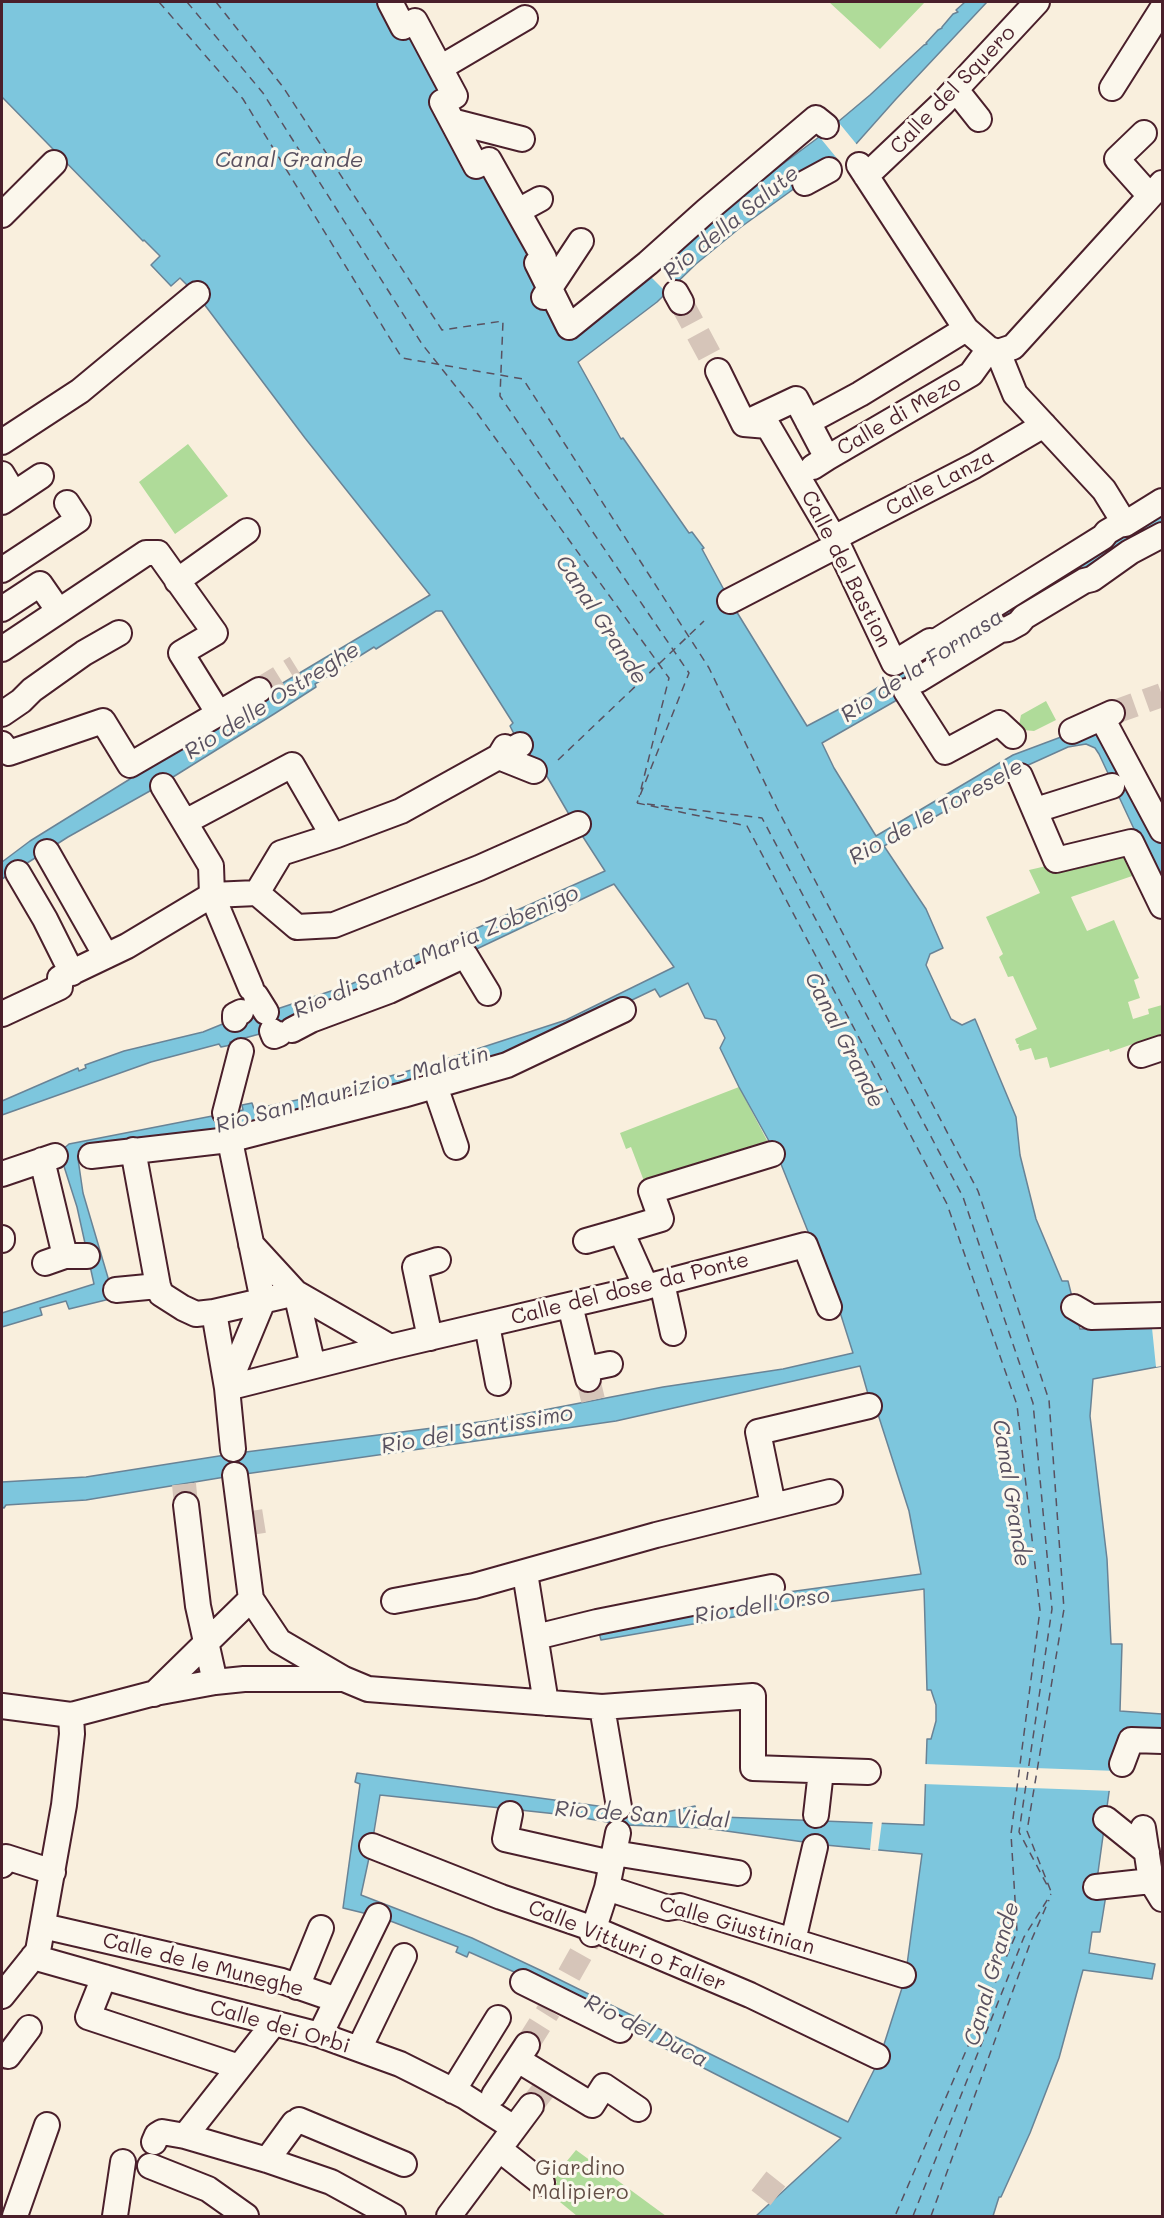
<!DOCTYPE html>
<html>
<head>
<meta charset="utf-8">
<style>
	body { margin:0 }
	#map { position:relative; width:1164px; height:2218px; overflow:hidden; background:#f9efdd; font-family:Mali,sans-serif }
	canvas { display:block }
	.frame { position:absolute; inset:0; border:3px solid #4a1f2b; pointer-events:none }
</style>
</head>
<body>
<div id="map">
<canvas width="1164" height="2218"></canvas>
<div class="frame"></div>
</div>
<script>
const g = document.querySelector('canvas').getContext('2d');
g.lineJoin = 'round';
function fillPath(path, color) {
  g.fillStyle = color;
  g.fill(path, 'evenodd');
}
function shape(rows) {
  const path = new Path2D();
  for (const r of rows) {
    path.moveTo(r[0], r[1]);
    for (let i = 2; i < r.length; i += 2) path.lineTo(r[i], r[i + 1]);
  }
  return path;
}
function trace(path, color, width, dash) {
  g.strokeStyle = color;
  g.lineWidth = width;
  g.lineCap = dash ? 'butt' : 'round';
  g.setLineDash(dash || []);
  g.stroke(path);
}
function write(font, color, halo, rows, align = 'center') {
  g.font = font + ' Mali,sans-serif';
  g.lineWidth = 6;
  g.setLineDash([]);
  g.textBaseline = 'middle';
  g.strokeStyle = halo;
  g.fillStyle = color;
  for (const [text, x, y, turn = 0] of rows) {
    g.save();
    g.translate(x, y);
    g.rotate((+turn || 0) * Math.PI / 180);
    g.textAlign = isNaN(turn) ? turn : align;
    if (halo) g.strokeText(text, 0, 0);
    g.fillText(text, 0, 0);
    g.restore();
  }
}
const green = shape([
	[829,2,925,2,880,49],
	[188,444,228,496,175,534,139,482],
	[1046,701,1056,720,1034,731,1023,730,1019,725,1021,715],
	[1125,848,1138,874,1071,897,1087,931,1114,920,1139,978,1134,980,1140,998,1128,1002,1133,1019,1149,1014,1148,1009,1162,1005,1161,1000,1162,1000,1162,1046,1148,1051,1144,1040,1110,1052,1109,1049,1050,1068,1047,1057,1035,1060,1031,1048,1020,1051,1018,1046,1019,1044,1017,1044,1015,1039,1037,1029,1013,976,1008,977,999,957,1003,954,986,917,1040,893,1029,870],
	[739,1087,771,1148,647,1189,631,1147,626,1149,620,1133],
	[576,2150,666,2216,577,2216,549,2193,557,2182,553,2178]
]);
const water = shape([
	[2,2,382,2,411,30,485,169,535,256,567,336,736,202,736,195,758,177,764,178,819,137,817,134,835,118,839,121,870,95,924,45,927,44,926,43,938,30,942,28,942,27,953,14,958,12,956,10,965,2,987,2,896,99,856,144,741,227,696,264,657,302,578,362,621,439,623,438,689,533,692,532,704,548,702,549,730,601,807,726,866,695,1162,507,1162,529,904,696,822,743,834,768,876,836,1013,755,1093,725,1162,845,1162,889,1099,754,1095,748,1086,744,1068,747,1015,771,884,846,926,909,943,948,930,954,926,965,951,1019,962,1025,975,1019,1016,1117,1020,1155,1036,1219,1062,1281,1068,1281,1080,1329,1162,1328,1162,1366,1093,1379,1090,1416,1107,1559,1111,1644,1122,1644,1120,1711,1162,1714,1162,1732,1125,1732,1110,1785,1096,1887,1106,1895,1100,1932,1092,1932,1089,1953,1155,1964,1152,1979,1083,1970,1059,2058,1030,2133,1001,2197,999,2197,993,2216,756,2216,841,2138,521,1975,469,1952,467,1957,456,1952,458,1947,380,1917,343,1908,360,1784,355,1782,357,1773,598,1806,631,1815,652,1815,695,1806,697,1816,924,1825,927,1739,931,1739,936,1721,936,1705,931,1690,927,1690,924,1589,797,1606,601,1640,597,1625,781,1593,921,1574,909,1511,876,1408,870,1401,860,1366,616,1421,231,1476,86,1500,6,1505,4,1508,2,1507,2,1482,86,1477,238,1453,487,1421,663,1387,783,1369,853,1353,839,1309,779,1159,739,1087,720,1048,725,1038,716,1020,705,1018,688,983,660,997,655,989,513,1057,287,1119,82,1152,78,1159,83,1193,114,1298,69,1309,66,1301,40,1308,42,1315,2,1327,2,1313,94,1284,77,1207,61,1157,61,1151,69,1144,243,1110,242,1105,252,1103,254,1109,335,1092,425,1066,566,1020,674,967,614,884,466,954,267,1032,230,1042,231,1045,221,1047,219,1044,151,1062,2,1115,2,1101,78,1068,79,1071,86,1068,85,1065,124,1051,203,1032,230,1021,271,1011,349,985,605,871,574,823,545,773,536,777,510,726,513,723,442,611,436,611,376,649,374,647,315,684,316,687,274,714,157,787,68,837,2,879,2,862,30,841,130,779,149,763,430,595,305,438,198,296,180,278,171,286,151,265,160,256,144,240,143,241,2,97,2,2],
	[380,1795,566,1815,625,1825,705,1828,825,1845,922,1854,906,1972,902,1988,879,2060,848,2122,542,1971,472,1938,361,1895,372,1844,380,1795]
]);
const pier = shape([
	[835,118,858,146,840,162,817,134],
	[657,263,675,282,665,291,646,272],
	[1152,1328,1162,1328,1162,1366,1156,1367],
	[924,1764,1117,1771,1113,1791,923,1784],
	[873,1820,882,1821,878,1851,870,1850]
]);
const ferry = shape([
	[159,2,243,99,402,358,523,379,709,668,777,808,978,1191,1049,1400,1064,1609,1027,1831,1052,1894],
	[187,2,263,93,422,344,477,413,669,678,639,797],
	[216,2,283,87,442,330,503,321,500,396,689,673,637,803],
	[558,760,704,621],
	[637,803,747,826,947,1204,1017,1405,1040,1610,1011,1834,1017,1932,895,2216],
	[647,804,762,818,963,1197,1033,1403,1052,1609,1019,1832,1047,1885],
	[913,2216,1024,1937,1051,1894],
	[931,2216,1031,1941,1049,1900]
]);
const streetTunnel = shape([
	[681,302,718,371],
	[259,690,296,667],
	[1112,713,1162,695],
	[588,1379,593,1400],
	[184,1484,186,1505],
	[245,1524,264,1521],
	[569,1975,592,1934],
	[527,2045,549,2010],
	[531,2106,548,2084],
	[759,2181,778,2196]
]);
const street = shape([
	[390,2,403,27,415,21,455,96,442,102,476,166,489,160,544,258,537,263,569,327,648,263,706,211,816,118,826,126],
	[440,68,525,18],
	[1112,88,1162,9],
	[956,90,979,119],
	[452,121,522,139],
	[1144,133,1117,159,1150,196],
	[859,165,966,329,989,349,998,352,1013,347,1162,183],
	[866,176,943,103,1037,2],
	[805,183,829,170],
	[518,211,540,199],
	[2,215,54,163],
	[676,293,681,302],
	[544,297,581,241],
	[998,352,1015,394,1104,490,1125,524],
	[718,371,744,424],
	[808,422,860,394,966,329],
	[745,423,796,399,827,458,813,467],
	[744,424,768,426,838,545,894,663,930,641,935,642,962,625,1103,537,1107,532,1119,525,1125,524,1162,501],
	[2,442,80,391,197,294],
	[827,458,971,374,989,349],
	[2,474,14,494,2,502],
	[14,494,41,476],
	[834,538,974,466,1044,425],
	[2,570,78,520,67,503],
	[177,581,247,531],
	[730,601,838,545],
	[2,609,40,584,58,610],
	[2,649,146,553,158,553,215,633,181,653,219,714],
	[918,680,1000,630,1008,629,1019,623,1024,617,1084,581,1092,579,1130,552,1162,535],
	[906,691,945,752,999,723,1013,736],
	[2,714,21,701,32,690,84,653,119,633],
	[1102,718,1162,830],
	[1072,731,1112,713],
	[2,744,9,753,103,721,130,765,259,690],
	[505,747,499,757,534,771],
	[1020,776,1056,860,1131,842,1162,906],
	[163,786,211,866,212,895,251,988],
	[1036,810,1112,786],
	[185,822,292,765,333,836],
	[47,852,106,956],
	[18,873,45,919,72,973],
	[257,893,281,853,337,835,401,811,520,745],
	[256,996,266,1012],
	[2,1014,60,987,60,978,127,946,212,895,257,893,297,927,334,925,479,868,578,824],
	[235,1019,235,1015,241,1012],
	[292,1030,311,1020,389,991,465,955,488,993],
	[272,1031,274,1036,279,1034],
	[1141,1055,1162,1048],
	[435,1086,456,1147],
	[225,1113,241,1051],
	[91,1156,229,1140,403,1095,507,1065,623,1010],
	[42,1160,65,1256,45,1263],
	[2,1174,55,1156],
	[2,1238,2,1240],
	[586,1241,621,1231],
	[251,1244,296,1293,390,1347],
	[65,1256,87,1256],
	[662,1283,673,1333],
	[158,1286,161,1294,183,1308,196,1314,214,1312,296,1293,313,1366],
	[646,1287,621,1231,661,1219,651,1191,772,1154],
	[116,1290,158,1286,133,1150],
	[570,1305,588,1379],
	[1074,1307,1091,1317,1162,1315],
	[214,1312,227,1388],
	[487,1325,498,1383],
	[430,1338,415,1267,438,1260],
	[586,1369,610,1364],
	[227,1388,263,1301,229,1136],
	[233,1449,227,1388,390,1347,646,1287,805,1245,829,1307],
	[235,1475,251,1599,279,1641,344,1679,368,1689,602,1707,753,1696,753,1768,868,1772],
	[186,1505,198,1606,215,1682],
	[773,1505,758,1432,869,1406],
	[525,1573,546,1703],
	[394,1601,474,1586,656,1535,830,1492],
	[536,1637,597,1622,772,1587],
	[154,1694,251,1599],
	[2,1706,71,1715,155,1693,215,1682,244,1679,342,1679],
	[602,1707,619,1807],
	[1122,1764,1131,1740,1162,1741],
	[510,1814,505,1839,611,1863],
	[816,1815,821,1771],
	[1106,1819,1147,1852],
	[1143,1828,1151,1881,1162,1899],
	[372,1846,501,1897,594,1929,750,1995,877,2056],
	[614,1853,738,1873],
	[2,1865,6,1857,53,1872],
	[1096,1887,1151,1881],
	[607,1888,668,1908,680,1906,903,1975],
	[43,1926,282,1981,337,2000],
	[592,1934,607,1888,618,1833],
	[793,1941,815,1847],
	[33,1957,192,2002,320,2035,400,2064,464,2096,514,2128],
	[104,1977,88,2017,239,2067],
	[523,1982,620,2030],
	[297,1987,321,1928],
	[2,1996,38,1951,64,1805,72,1734,71,1715],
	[320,2035,378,1916],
	[359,2049,404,1956],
	[8,2056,29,2028],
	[518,2060,592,2105,604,2086,638,2109],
	[453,2091,498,2018],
	[494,2095,527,2045],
	[299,2120,404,2164],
	[185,2136,274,2023],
	[154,2142,157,2135,162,2132,185,2136,267,2160,331,2182,393,2216],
	[499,2149,542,2183],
	[267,2160,294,2123],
	[150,2166,208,2189,246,2216],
	[15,2216,47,2125],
	[115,2216,123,2162],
	[449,2216,531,2106]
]);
const streetNames = [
	["Calle del Squero",953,90,-46],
	["Calle di Mezo",899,416,-30],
	["Calle Lanza",940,483,-28],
	["Calle del Bastion",846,569,63],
	["Calle del dose da Ponte",630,1289,-14],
	["Calle Giustinian",737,1926,16],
	["Calle Vitturi o Falier",627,1946,22],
	["Calle de le Muneghe",203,1965,14],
	["Calle dei Orbi",280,2027,16]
];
const parkNames = [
	["Giardino",580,2169],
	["Malipiero",580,2193]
];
const waterNames = [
	["Canal Grande",289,160],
	["Rio della Salute",731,223,-39],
	["Canal Grande",601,620,57],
	["Rio de la Fornasa",922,666,-33],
	["Rio delle Ostreghe",272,701,-32],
	["Rio de le Toresele",936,812,-29],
	["Rio di Santa Maria Zobenigo",436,952,-23],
	["Canal Grande",844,1040,63],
	["Rio San Maurizio - Malatin",352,1090,-15],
	["Rio del Santissimo",477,1430,-10],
	["Canal Grande",1011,1493,81],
	["Rio dell'Orso",762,1606,-9],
	["Rio de San Vidal",642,1815,4],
	["Canal Grande",992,1974,-74],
	["Rio del Duca",646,2031,27]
];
fillPath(green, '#afdb99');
fillPath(water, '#7dc6dd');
trace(water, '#698396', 1.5);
fillPath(pier, '#f9efdd');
trace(ferry, '#595160', 1.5, [8, 6]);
trace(streetTunnel, '#d6c5b9', 24, [24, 12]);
trace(street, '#4a1f2b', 28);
trace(street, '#fbf7ec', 24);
write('21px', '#4a1f2b', '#fbf7ec', streetNames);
write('21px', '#634e46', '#fbf7ec', parkNames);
write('italic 22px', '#595160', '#fbf7ec', waterNames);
</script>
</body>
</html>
